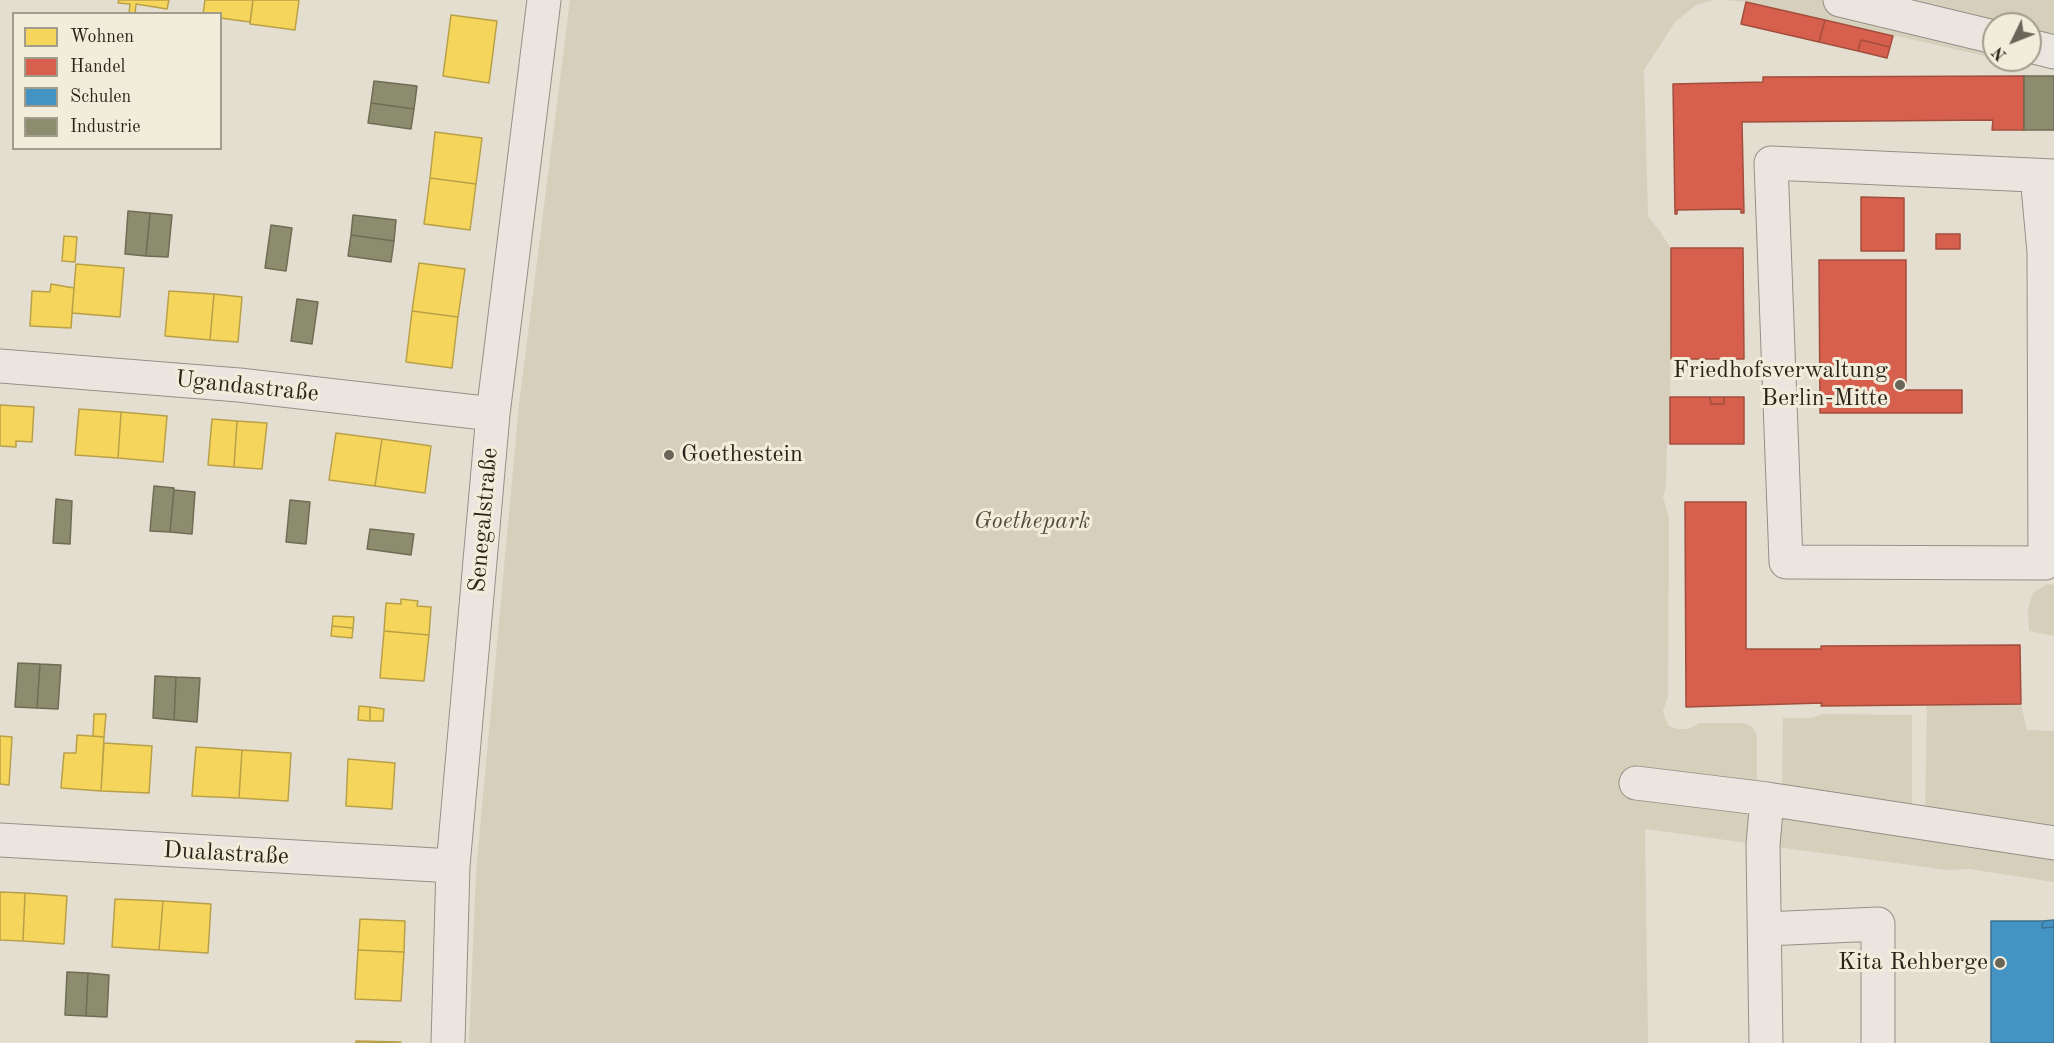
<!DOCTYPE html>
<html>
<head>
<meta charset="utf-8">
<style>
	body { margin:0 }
	#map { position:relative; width:2054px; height:1043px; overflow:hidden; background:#e3ded0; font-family:"Old Standard TT",serif }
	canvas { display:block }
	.legend { position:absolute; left:12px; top:12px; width:210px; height:138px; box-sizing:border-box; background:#f2ecdb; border:2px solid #a29c8d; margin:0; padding:8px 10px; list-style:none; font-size:18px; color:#2b2319 }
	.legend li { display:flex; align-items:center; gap:12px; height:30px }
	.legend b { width:30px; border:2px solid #a29c8d }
	.north { position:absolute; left:1982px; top:12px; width:60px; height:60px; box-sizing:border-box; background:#f2ecdb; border:2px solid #a29c8d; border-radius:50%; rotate:227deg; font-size:16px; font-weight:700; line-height:24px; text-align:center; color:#2b2319 }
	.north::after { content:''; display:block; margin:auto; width:21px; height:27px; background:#6b6459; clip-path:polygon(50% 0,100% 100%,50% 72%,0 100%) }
</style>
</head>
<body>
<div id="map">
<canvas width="2054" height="1043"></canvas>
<ul class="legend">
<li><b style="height:16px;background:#f6d55c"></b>Wohnen</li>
<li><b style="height:16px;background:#d6604d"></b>Handel</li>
<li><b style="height:16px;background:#4393c3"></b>Schulen</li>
<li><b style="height:16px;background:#8c8c6e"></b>Industrie</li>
</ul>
<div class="north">N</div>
</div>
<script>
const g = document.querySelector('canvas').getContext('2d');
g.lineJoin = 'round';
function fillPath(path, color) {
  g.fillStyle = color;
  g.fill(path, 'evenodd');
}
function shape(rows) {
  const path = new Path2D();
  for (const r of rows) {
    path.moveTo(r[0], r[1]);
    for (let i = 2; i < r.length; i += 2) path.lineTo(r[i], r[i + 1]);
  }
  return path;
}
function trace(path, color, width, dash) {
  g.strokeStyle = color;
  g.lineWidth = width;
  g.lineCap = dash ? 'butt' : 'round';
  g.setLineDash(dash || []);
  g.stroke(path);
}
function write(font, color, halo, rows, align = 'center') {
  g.font = font + ' "Old Standard TT",serif';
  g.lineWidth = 6;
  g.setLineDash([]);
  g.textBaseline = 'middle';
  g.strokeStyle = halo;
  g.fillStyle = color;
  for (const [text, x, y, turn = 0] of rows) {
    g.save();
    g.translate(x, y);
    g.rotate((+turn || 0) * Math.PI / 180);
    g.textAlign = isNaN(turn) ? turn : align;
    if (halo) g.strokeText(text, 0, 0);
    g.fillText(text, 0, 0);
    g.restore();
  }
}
const green = shape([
	[570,0,1715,0,1696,5,1675,22,1644,70,1648,216,1661,233,1671,249,1670,444,1667,445,1666,485,1663,497,1669,518,1668,696,1663,711,1665,718,1669,726,1678,729,1688,729,1700,723,1745,723,1751,726,1755,731,1757,738,1757,788,1782,791,1783,718,1812,718,1822,714,1912,715,1912,805,1925,811,1927,710,1925,705,2021,704,2027,730,2054,731,2054,882,1969,869,1947,870,1645,829,1648,1043,469,1043,476,872,519,405],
	[1724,0,2054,0,2054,68,2002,60,2030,60,2030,24,1994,24,1994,58,1747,2],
	[2047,584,2054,585,2054,636,2029,631,2028,609,2033,593]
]);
const homes = shape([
	[119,0,169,0,167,9,136,4,135,14,129,14,130,4,118,3,119,0],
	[205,0,253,0,250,22,220,18,220,14,203,14,205,0],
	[253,0,299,0,295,30,250,24,253,0],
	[451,15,497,21,489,83,443,76,451,15],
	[435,132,482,138,476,184,430,178,435,132],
	[430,178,476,184,470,230,424,224,430,178],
	[64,236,77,237,75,262,62,261,64,236],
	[419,263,465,269,458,317,412,311,419,263],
	[76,264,124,268,120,317,72,313,76,264],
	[51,284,74,288,71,328,30,326,32,291,50,292,51,284],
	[169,291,214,294,210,340,165,336,169,291],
	[214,294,242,297,238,342,210,340,214,294],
	[412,311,458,317,452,368,406,362,412,311],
	[0,405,34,407,32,442,16,441,16,447,0,446,0,405],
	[79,409,121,412,118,458,75,455,79,409],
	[121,412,167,416,163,462,118,458,121,412],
	[212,419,237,421,234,467,208,465,212,419],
	[237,421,267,423,262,469,234,467,237,421],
	[336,433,382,439,375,486,329,480,336,433],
	[382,439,431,446,425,493,375,486,382,439],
	[401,599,418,601,417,606,431,607,429,635,384,631,386,603,401,604,401,599],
	[333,616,354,617,353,628,332,626,333,616],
	[332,626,353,628,352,638,331,636,332,626],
	[384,631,429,635,424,681,380,678,384,631],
	[359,706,370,707,370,721,358,720,359,706],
	[370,707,384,709,383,721,370,721,370,707],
	[94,714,106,714,104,737,93,736,94,714],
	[77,735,104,737,101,791,61,788,64,753,76,753,77,735],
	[0,736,12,737,9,785,0,784,0,736],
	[104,743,152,746,149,793,101,791,104,743],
	[196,747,242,750,239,798,192,796,196,747],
	[242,750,291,753,288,801,239,798,242,750],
	[348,759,395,763,392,809,346,806,348,759],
	[0,892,25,893,23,941,0,940,0,892],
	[25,893,67,896,64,944,23,941,25,893],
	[115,899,163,901,159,950,112,947,115,899],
	[163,901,211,904,208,953,159,950,163,901],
	[360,919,405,921,404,952,358,950,360,919],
	[358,950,404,952,401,1001,355,999,358,950],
	[356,1041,401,1042,356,1043,356,1041]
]);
const shops = shape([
	[1746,2,1825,20,1819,42,1741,24,1746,2],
	[1825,20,1893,36,1890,47,1861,40,1858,51,1819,42,1825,20],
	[1861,40,1890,47,1887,58,1858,51,1861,40],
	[2024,76,2024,130,1992,130,1993,120,1742,122,1744,213,1741,213,1741,209,1677,210,1677,214,1675,214,1673,84,1763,82,1763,77,2024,76],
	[1861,197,1904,198,1904,251,1861,251,1861,197],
	[1936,234,1960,234,1960,249,1936,249,1936,234],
	[1671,248,1743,248,1744,359,1671,359,1671,248],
	[1819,260,1906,260,1906,385,1898,385,1898,390,1962,390,1962,413,1820,413,1819,260],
	[1670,397,1710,397,1711,404,1724,404,1724,397,1744,397,1744,444,1670,444,1670,397],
	[1710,397,1724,397,1724,404,1711,404,1710,397],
	[1685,502,1746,502,1746,649,1821,649,1821,646,2020,645,2021,704,1821,706,1822,703,1686,707,1685,502]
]);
const schools = shape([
	[2054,920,2054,927,2042,928,2043,921,2054,920],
	[1991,921,2043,921,2042,928,2054,927,2054,1043,1991,1043,1991,921]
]);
const industry = shape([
	[2024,76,2054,76,2054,130,2024,130,2024,76],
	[374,81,417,86,414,109,371,103,374,81],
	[371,103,414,109,411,129,368,123,371,103],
	[128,211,150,213,146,256,125,254,128,211],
	[150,213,172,215,168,257,146,256,150,213],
	[353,215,396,220,394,241,351,235,353,215],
	[271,225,292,228,286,271,265,268,271,225],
	[351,235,394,241,391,262,348,256,351,235],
	[297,299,318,302,312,344,291,341,297,299],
	[154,486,174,488,170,532,150,531,154,486],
	[174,490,195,492,192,534,170,532,174,490],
	[56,499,72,501,70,544,53,543,56,499],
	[290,500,310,502,306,544,286,542,290,500],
	[370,529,414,534,411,555,367,549,370,529],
	[18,663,40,664,37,708,15,707,18,663],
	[40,664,61,665,58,709,37,708,40,664],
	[155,676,176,677,174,720,153,718,155,676],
	[176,677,200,678,197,722,174,720,176,677],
	[67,972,88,973,86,1016,65,1015,67,972],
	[88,973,109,975,107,1017,86,1016,88,973]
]);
const minor = shape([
	[1840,0,1994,37],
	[2030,46,2054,52],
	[2037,176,2044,252,2045,563,1786,562,1771,163,2054,176],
	[0,366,239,385,493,414],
	[1636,783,1767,799,2054,843],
	[0,840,453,866],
	[1765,929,1878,924,1878,1043],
	[448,1043,453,866,493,414,544,0],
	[1766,1043,1763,845,1767,799]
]);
const markers = [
	[1900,385,6,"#6b6459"],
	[669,455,6,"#6b6459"],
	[2000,963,6,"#6b6459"]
];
const poiNames = [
	["Friedhofsverwaltung",1888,371],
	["Berlin-Mitte",1888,399],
	["Goethestein",681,455,"left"],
	["Kita Rehberge",1988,963]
];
const streetNames = [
	["Ugandastraße",247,387,6],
	["Senegalstraße",484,520,-85],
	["Dualastraße",226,854,3]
];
const parkNames = [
	["Goethepark",1032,522]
];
fillPath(green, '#d5cfbb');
fillPath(homes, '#f6d55c');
trace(homes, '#b9a048', 1.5);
fillPath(shops, '#d6604d');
trace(shops, '#a34e3d', 1.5);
fillPath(schools, '#4393c3');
trace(schools, '#3c7190', 1.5);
fillPath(industry, '#8c8c6e');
trace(industry, '#6f6c54', 1.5);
trace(minor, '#949087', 35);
trace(minor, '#eae6df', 33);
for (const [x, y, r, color] of markers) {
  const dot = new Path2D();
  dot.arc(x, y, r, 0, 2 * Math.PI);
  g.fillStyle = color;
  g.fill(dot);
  trace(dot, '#f2ecdb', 2);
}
write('24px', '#2b2319', '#f2ecdb', poiNames, 'right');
write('24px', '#2b2319', '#f2ecdb', streetNames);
write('italic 24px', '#534b3d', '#f2ecdb', parkNames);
</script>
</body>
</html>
